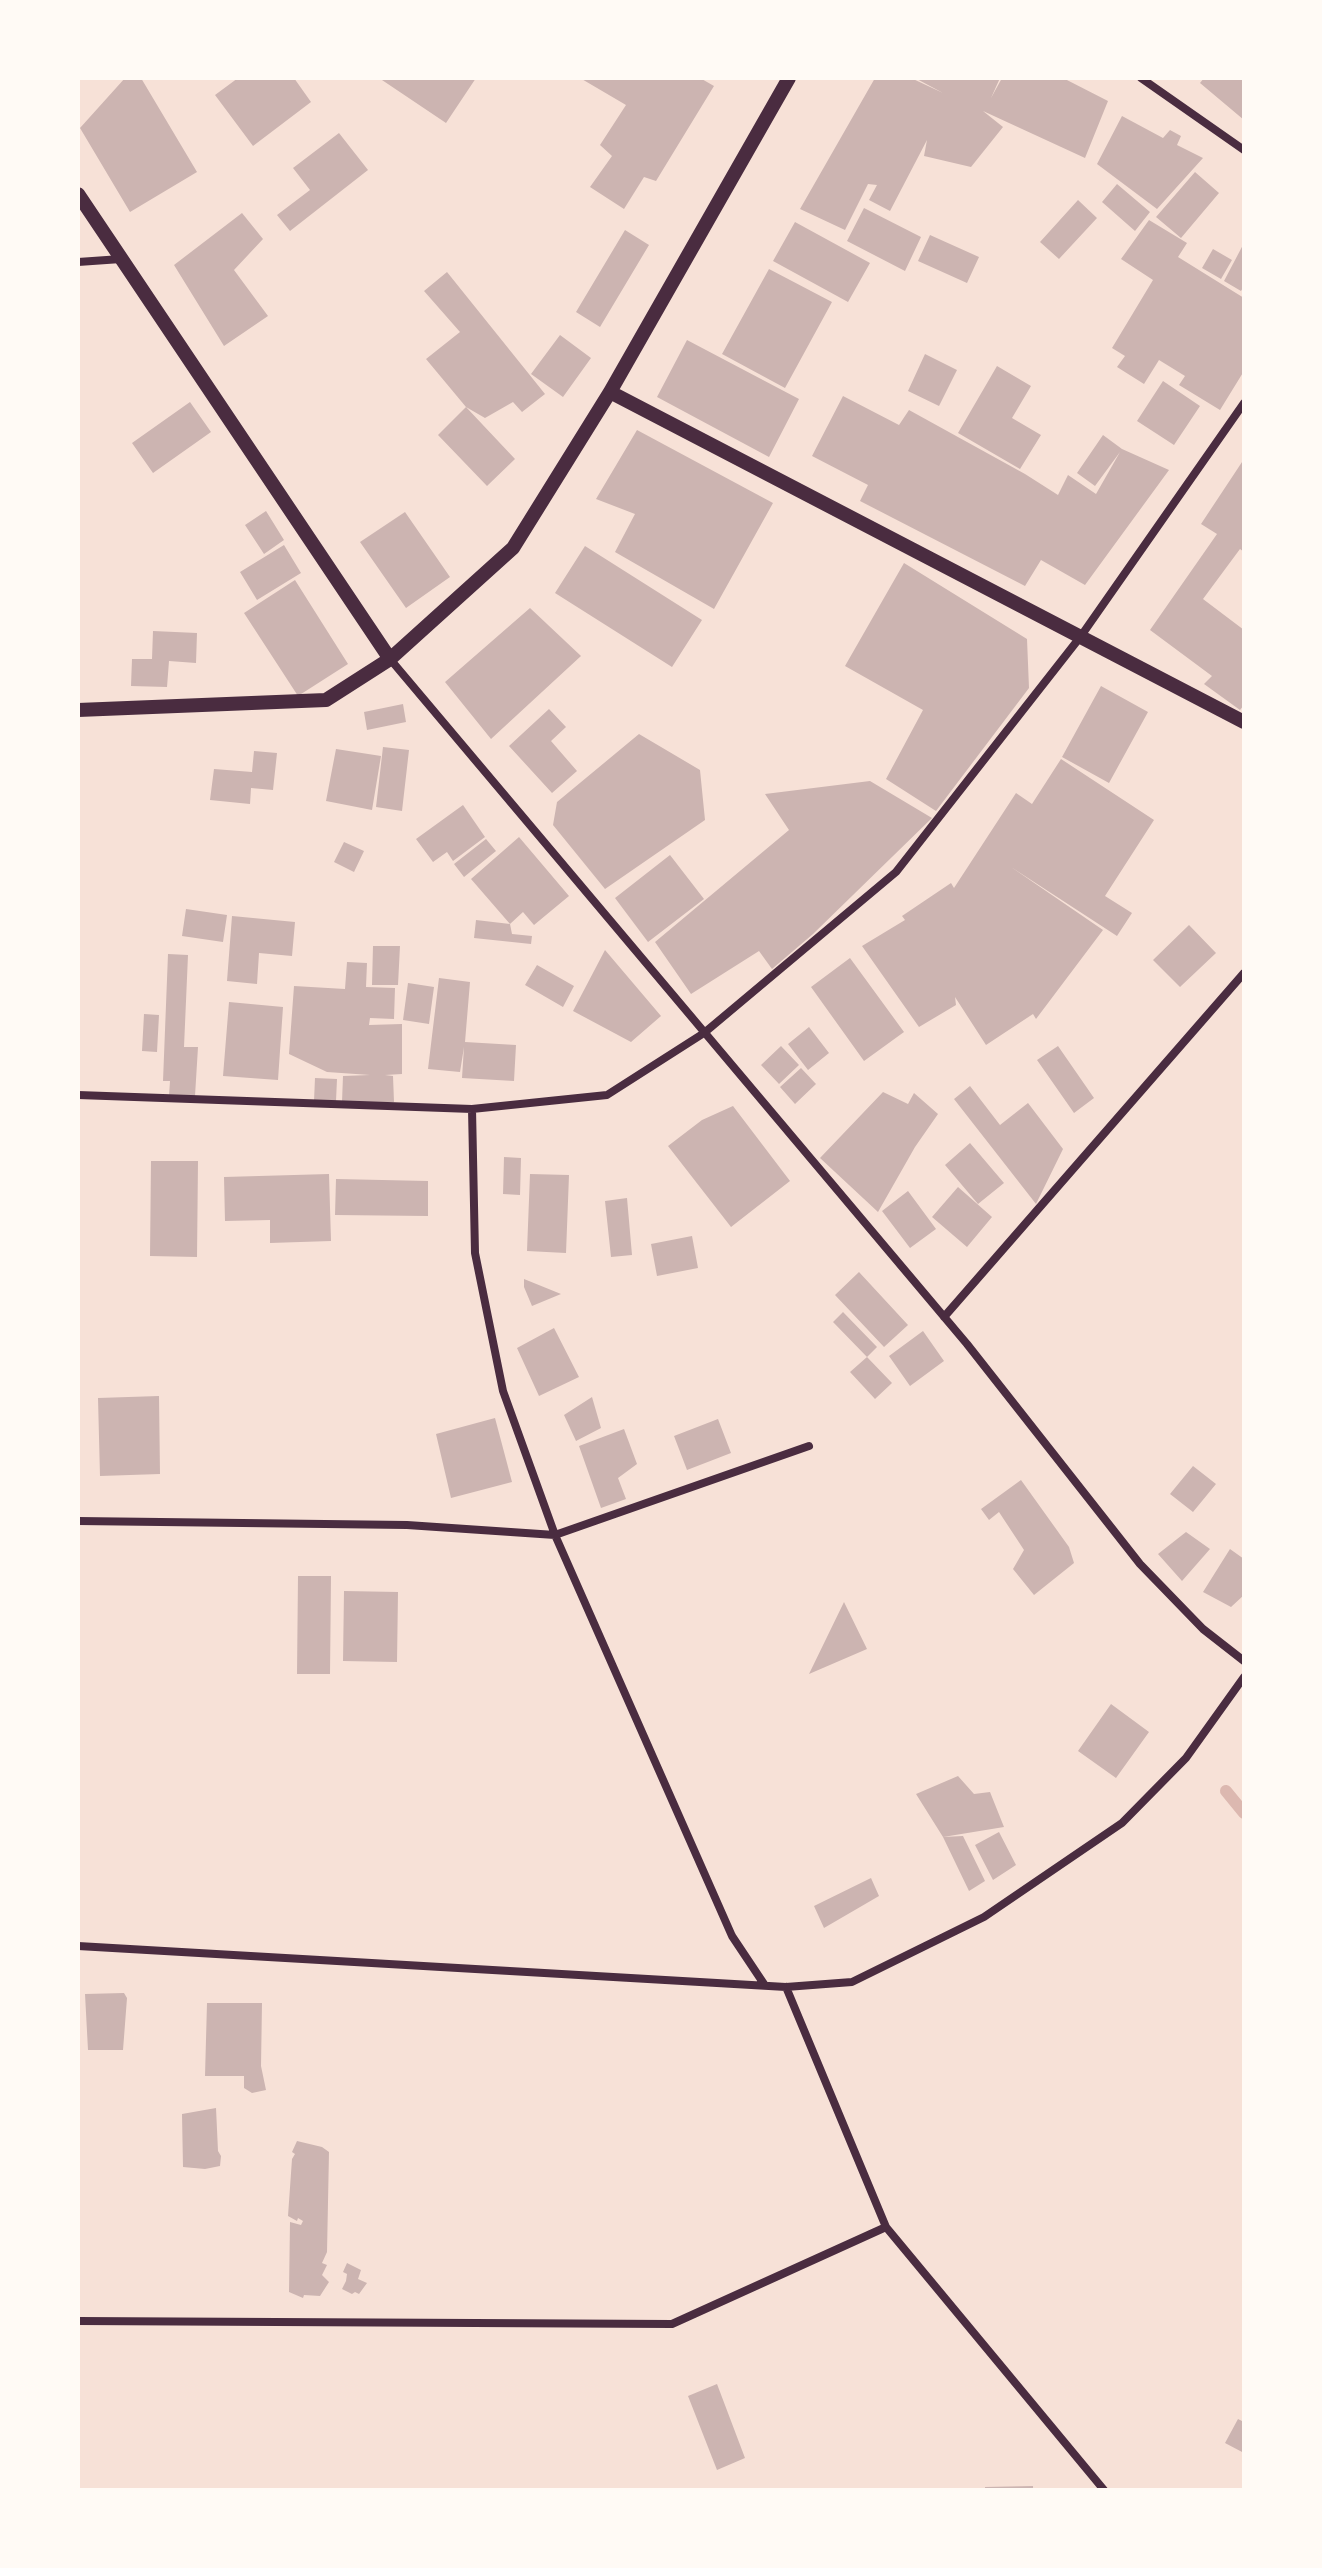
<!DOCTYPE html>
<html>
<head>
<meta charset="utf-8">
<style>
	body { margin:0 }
	#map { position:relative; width:1322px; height:2568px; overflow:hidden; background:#f7e1d7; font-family:Karla,sans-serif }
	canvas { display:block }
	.frame { position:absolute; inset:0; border:80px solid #fffaf5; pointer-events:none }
</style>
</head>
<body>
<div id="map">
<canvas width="1322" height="2568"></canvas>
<div class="frame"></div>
</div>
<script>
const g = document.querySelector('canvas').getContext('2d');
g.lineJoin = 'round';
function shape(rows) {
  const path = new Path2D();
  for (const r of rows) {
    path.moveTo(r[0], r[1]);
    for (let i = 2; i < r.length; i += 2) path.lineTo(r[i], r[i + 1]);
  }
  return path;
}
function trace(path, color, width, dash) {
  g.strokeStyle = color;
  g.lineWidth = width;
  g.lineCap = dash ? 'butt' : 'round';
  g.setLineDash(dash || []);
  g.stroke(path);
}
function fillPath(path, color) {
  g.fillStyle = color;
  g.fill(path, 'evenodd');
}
const stream = shape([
	[1226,1791,1244,1813]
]);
const building = shape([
	[125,78,141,78,197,172,130,212,80,128],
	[238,78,294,78,311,102,253,146,215,95],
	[379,78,476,78,446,123],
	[580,78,700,78,714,86,656,181,644,177,624,209,590,187,612,156,600,145,626,105],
	[875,78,911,78,943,93,915,78,1000,78,991,98,1002,78,1063,78,1108,101,1085,158,983,111,1003,127,971,167,924,156,927,140,890,211,869,200,877,185,868,184,845,230,800,209],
	[1204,78,1244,78,1244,120,1200,83],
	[1122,116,1163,138,1170,130,1181,136,1177,145,1203,158,1157,209,1097,164],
	[339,133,368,170,290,231,277,215,310,190,293,168],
	[1195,172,1219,193,1181,238,1156,217],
	[1117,184,1150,212,1135,231,1102,202],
	[1078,200,1097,218,1059,259,1040,242],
	[864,208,921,237,905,271,847,241],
	[242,213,263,239,234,270,268,316,224,346,174,265],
	[1149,220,1187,243,1178,257,1244,298,1244,371,1220,410,1179,385,1185,376,1159,360,1144,384,1117,367,1125,356,1112,348,1153,280,1121,259],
	[795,222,870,263,848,302,773,261],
	[625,230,649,245,600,327,576,312],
	[930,235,979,257,967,283,918,261],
	[1244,243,1244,286,1241,291,1224,281],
	[1213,249,1232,260,1221,279,1202,268],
	[769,269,832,302,785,388,722,354],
	[447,272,545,394,522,412,513,402,485,418,466,407,426,359,460,332,424,291],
	[560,335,591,358,563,397,531,374],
	[687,340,799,399,769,457,657,397],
	[925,354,957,370,939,406,908,391],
	[997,366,1031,386,1012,418,1041,435,1020,469,958,433],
	[1163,381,1200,406,1174,445,1137,421],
	[843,396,899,425,909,410,1025,474,1058,495,1068,475,1096,494,1120,452,1095,486,1077,473,1103,435,1122,449,1169,470,1085,585,1041,560,1025,586,860,501,868,485,812,456],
	[190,402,211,432,153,473,132,443],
	[466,407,515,459,487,486,438,435],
	[637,430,773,503,714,609,615,552,635,514,596,499],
	[1244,459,1244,552,1240,549,1203,599,1244,630,1244,705,1240,710,1204,684,1212,676,1150,630,1217,534,1201,524],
	[266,511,284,540,264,554,245,525],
	[405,512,450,577,406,608,360,542],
	[284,545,301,573,257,600,240,572],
	[585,546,702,620,672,667,555,593],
	[904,563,1027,639,1029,688,936,811,886,779,923,710,845,666],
	[295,580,348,664,298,696,244,613],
	[530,608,581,656,491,739,445,682],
	[153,631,197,633,196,663,169,661,167,687,131,686,132,659,152,659],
	[1101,686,1148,712,1109,783,1062,757],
	[403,704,406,722,367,730,364,712],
	[549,709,566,727,551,741,577,771,552,793,509,746],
	[639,734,700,770,705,820,605,889,553,825,557,802],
	[383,747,409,750,402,811,376,807],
	[336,749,381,756,372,810,326,801],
	[254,751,277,753,273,790,251,788,250,804,210,800,214,769,252,772],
	[1061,759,1154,820,1105,896,1132,913,1117,936,1011,867,1103,930,1036,1019,1033,1014,986,1045,955,997,956,1005,919,1027,862,946,905,920,902,916,951,883,954,888,1016,793,1032,804],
	[870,781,932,818,813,934,772,969,759,951,691,994,655,942,789,830,765,794],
	[463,805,485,837,453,861,447,852,433,862,416,839],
	[519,837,569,896,534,925,523,912,510,924,471,879],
	[486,839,496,851,464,877,454,864],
	[344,842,364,851,354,872,334,862],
	[670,855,704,899,648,942,615,898],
	[186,909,227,915,223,942,182,936],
	[232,916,295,922,292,956,259,953,257,984,227,981],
	[476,920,510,924,512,934,532,936,531,944,474,938],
	[1189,925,1216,953,1180,987,1153,960],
	[373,946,400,946,398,985,372,985],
	[605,950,661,1016,631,1042,573,1011],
	[168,954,188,955,184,1047,198,1047,195,1096,169,1096,170,1081,163,1081],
	[850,958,904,1032,864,1061,811,987],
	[347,962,367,963,366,987,395,988,394,1019,370,1018,369,1025,402,1024,402,1074,385,1075,393,1076,394,1102,342,1102,343,1076,370,1075,327,1072,289,1054,294,986,345,989],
	[537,965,574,986,563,1007,525,985],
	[439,978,470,982,465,1042,516,1045,514,1081,462,1078,464,1047,460,1072,428,1069],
	[408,983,434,987,429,1024,403,1020],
	[229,1002,283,1007,278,1080,223,1076],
	[144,1014,159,1015,157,1052,142,1051],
	[809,1027,829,1053,808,1070,788,1044],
	[781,1046,799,1065,779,1084,761,1065],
	[1058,1046,1094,1098,1074,1113,1037,1060],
	[801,1068,816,1084,795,1104,780,1087],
	[315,1078,337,1079,336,1101,314,1101],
	[970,1086,1000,1125,1028,1103,1063,1149,1036,1204,954,1099],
	[883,1092,908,1104,914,1093,938,1114,915,1147,878,1212,820,1158],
	[733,1106,790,1181,731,1227,668,1146,702,1120],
	[970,1143,1004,1183,978,1204,945,1165],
	[504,1157,521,1158,520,1195,503,1194],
	[151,1161,198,1161,197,1257,150,1256],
	[329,1174,331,1241,270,1243,270,1220,225,1221,224,1177],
	[530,1174,569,1175,566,1253,527,1251],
	[336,1179,428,1181,428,1216,335,1215],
	[958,1187,992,1217,967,1247,932,1217],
	[908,1191,936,1229,910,1248,882,1211],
	[627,1198,632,1255,611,1257,605,1201],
	[692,1236,698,1268,657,1276,651,1244],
	[859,1272,908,1325,884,1347,835,1295],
	[524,1279,561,1294,532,1306,524,1287],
	[843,1312,877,1347,867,1357,833,1322],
	[554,1328,579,1377,539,1396,517,1348],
	[923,1331,944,1361,910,1386,889,1356],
	[867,1357,892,1383,875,1399,850,1372],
	[159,1396,160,1474,100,1476,98,1398],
	[592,1397,601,1428,576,1441,564,1415],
	[495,1418,512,1482,451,1498,436,1434],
	[718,1419,731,1453,687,1470,674,1436],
	[624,1429,637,1464,618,1478,626,1499,601,1508,579,1446],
	[1193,1466,1216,1484,1193,1512,1170,1494],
	[1021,1480,1069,1547,1074,1563,1034,1595,1013,1569,1024,1550,999,1512,989,1520,981,1509],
	[1186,1532,1210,1549,1182,1581,1158,1554],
	[1230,1549,1244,1559,1244,1595,1231,1607,1203,1592],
	[298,1576,331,1576,330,1674,297,1674],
	[344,1591,398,1592,397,1662,343,1661],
	[844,1602,867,1649,809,1674],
	[1111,1704,1149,1732,1116,1778,1078,1751],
	[958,1776,974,1794,990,1792,1004,1827,943,1837,963,1836,985,1881,969,1891,943,1837,916,1794],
	[999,1832,1016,1865,993,1880,975,1845],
	[871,1878,879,1896,824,1928,814,1906],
	[124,1993,127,1998,123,2050,88,2050,85,1994],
	[207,2003,262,2003,261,2066,266,2090,252,2093,244,2088,244,2076,205,2076],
	[216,2108,218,2151,221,2156,220,2166,205,2169,183,2167,182,2114],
	[297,2141,322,2147,329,2152,327,2252,322,2263,327,2265,322,2275,329,2282,320,2296,304,2295,303,2298,289,2292,290,2222,301,2225,303,2221,298,2218,297,2221,288,2216,292,2159,295,2154,292,2152],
	[347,2263,361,2270,358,2279,367,2283,359,2294,355,2292,352,2294,342,2289,346,2281,347,2274,343,2272],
	[717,2384,745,2458,717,2470,688,2396],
	[1238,2419,1244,2422,1244,2453,1225,2443],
	[1033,2486,1033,2490,985,2490,985,2487]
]);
const minor = shape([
	[1141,78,1244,150],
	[78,262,121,259],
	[390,659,967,1344,1140,1564,1203,1629,1244,1661],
	[78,1095,472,1109,607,1095,704,1033,896,872,1081,636,1244,403],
	[472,1109,475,1253,503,1391,555,1535,732,1936,764,1984],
	[944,1317,1244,973],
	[78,1521,407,1525,555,1535,809,1446],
	[78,1946,786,1987,852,1982,984,1917,1122,1823,1186,1758,1244,1677],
	[786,1987,886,2227,1104,2490],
	[78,2321,672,2324,886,2227]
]);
const tertiary = shape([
	[78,194,390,659],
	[610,392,1244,722],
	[78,710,326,700,390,659,513,548,610,392,789,78]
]);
trace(stream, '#dcb8b0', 12);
fillPath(building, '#ccb4b1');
trace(minor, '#4a2c40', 8);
trace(tertiary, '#4a2c40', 14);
</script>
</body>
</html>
